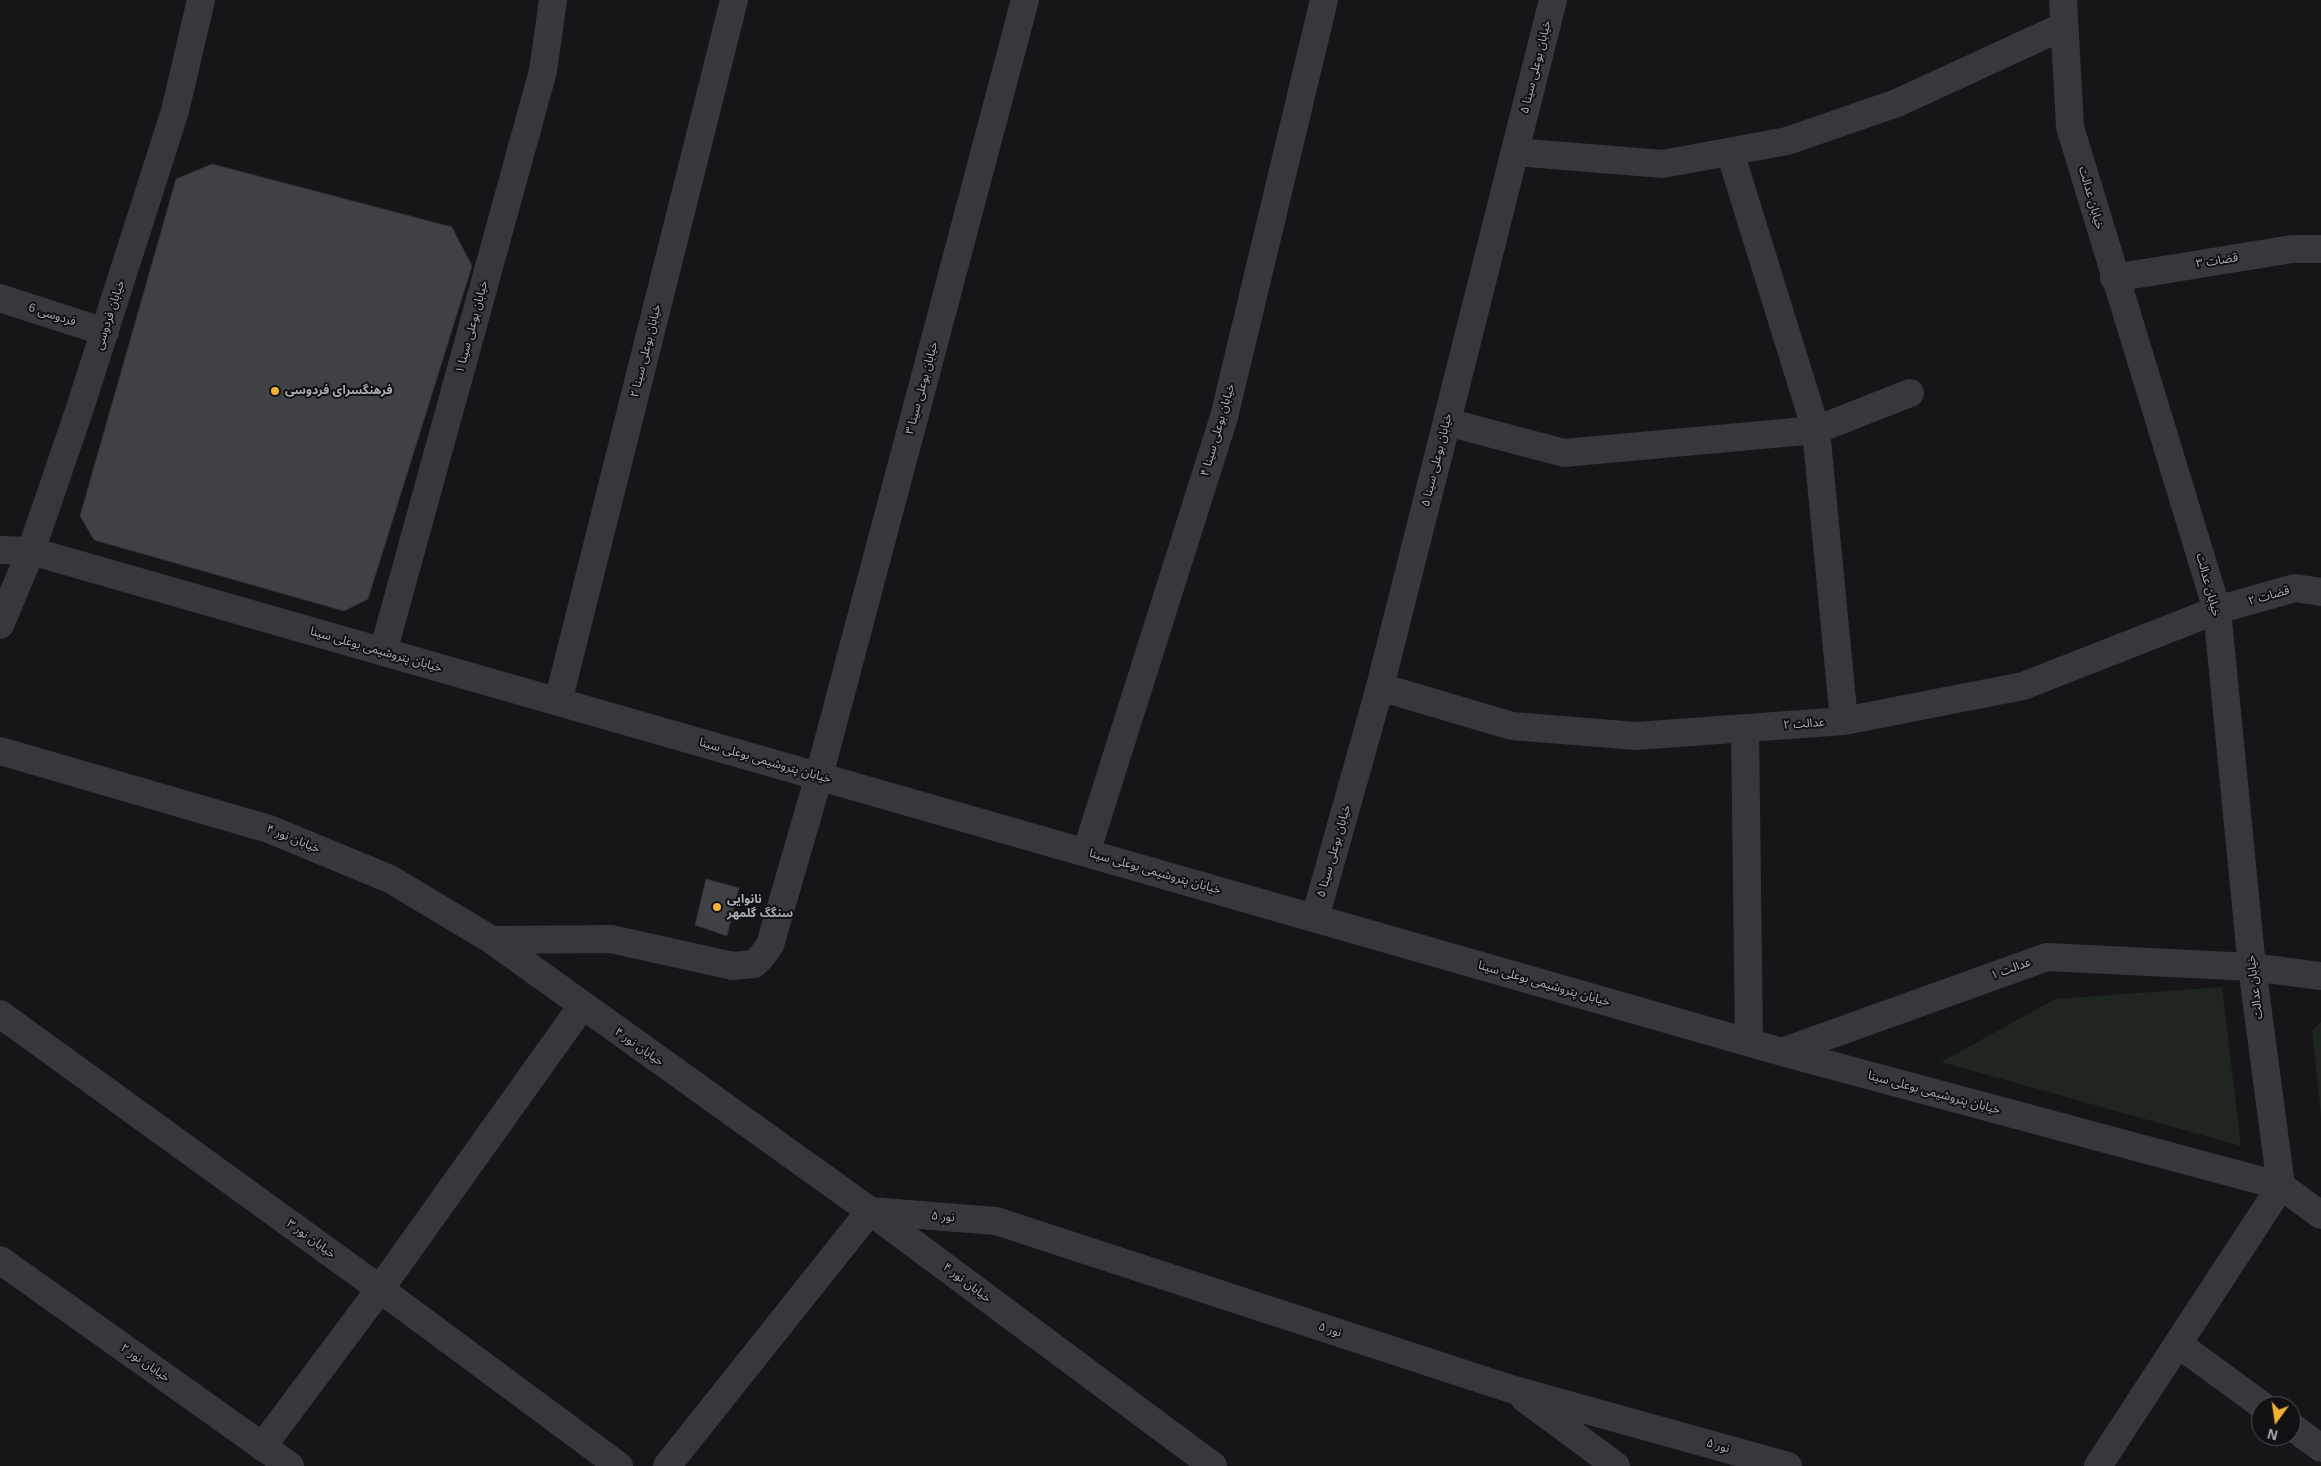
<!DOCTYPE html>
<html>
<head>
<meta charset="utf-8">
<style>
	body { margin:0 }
	#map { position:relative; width:2321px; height:1466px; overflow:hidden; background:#161618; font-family:Helvetica,sans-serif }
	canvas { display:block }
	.north { position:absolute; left:2251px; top:1396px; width:50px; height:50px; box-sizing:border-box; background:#111113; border:1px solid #4d4f55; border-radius:50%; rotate:194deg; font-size:14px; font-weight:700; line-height:20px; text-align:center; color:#a8adb8 }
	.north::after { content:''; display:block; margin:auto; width:18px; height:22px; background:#f2b134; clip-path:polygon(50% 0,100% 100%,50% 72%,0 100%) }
</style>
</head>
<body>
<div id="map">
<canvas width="2321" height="1466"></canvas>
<div class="north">N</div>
</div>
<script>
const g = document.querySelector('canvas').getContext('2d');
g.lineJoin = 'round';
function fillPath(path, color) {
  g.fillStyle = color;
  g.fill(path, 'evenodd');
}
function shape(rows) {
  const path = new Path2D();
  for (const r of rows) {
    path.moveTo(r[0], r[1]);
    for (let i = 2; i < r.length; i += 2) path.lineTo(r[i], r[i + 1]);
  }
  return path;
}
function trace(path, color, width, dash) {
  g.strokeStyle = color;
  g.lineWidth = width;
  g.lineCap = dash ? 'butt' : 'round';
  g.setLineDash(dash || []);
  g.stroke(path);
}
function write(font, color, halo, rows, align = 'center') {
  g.font = font + ' Helvetica,"Noto Sans Arabic",sans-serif';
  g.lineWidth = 4;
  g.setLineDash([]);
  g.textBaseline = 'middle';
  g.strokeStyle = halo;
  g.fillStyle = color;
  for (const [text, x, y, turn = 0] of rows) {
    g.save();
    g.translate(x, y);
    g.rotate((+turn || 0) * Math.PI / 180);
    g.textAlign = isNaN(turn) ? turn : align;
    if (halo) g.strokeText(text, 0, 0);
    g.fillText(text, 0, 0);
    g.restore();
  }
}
const green = shape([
	[2222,987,2241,1146,1941,1062,2055,999],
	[2321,1022,2321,1115,2312,1031]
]);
const building = shape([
	[212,164,452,227,472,266,368,599,344,611,94,540,80,516,176,179,212,164],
	[706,879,739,888,727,936,695,925,706,879]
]);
const minor = shape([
	[2063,0,2070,127,2217,610,2252,967,2281,1186],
	[1515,152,1663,164,1787,141,1897,103,2064,26],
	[1730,152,1816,430,1844,721],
	[2114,278,2292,249,2321,249],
	[0,298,105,332],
	[1447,422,1564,453,1816,430,1910,393],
	[0,550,31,551,1782,1052,2281,1186,2321,1215],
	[0,625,31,551,79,411,175,111,201,0],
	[383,652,543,71,553,0],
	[1380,687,1512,726,1636,736,1844,721,2023,686,2217,610,2295,588,2321,592],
	[558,702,734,0],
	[1745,728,1749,1042],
	[0,751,269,829,390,879,492,940,870,1211,1213,1466],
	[1086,853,1224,417,1324,0],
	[1315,918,1380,687,1553,0],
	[492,940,611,939,733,966,754,964,762,956,770,945,819,776,1025,0],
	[0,1014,380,1289,619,1466],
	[1782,1052,2047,957,2252,967,2321,976],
	[0,1260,290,1466],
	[2178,1344,2263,1406],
	[1524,1398,1616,1466],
	[2291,1426,2321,1448],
	[262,1447,380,1289,582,1006],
	[667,1466,870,1211,996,1221,1511,1389,1788,1466],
	[2098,1466,2281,1186]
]);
const markers = [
	[275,391,5,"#f2b134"],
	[717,907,5,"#f2b134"]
];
const streetNames = [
	["خیابان بوعلی سینا ۵",1536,67,-76],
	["خیابان عدالت",2091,198,74],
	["قضات ۳",2217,261,-9],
	["فردوسی 6",52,315,18],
	["خیابان فردوسی",110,315,-72],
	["خیابان بوعلی سینا ۱",472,327,-75],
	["خیابان بوعلی سینا ۲",646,351,-76],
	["خیابان بوعلی سینا ۳",922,388,-75],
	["خیابان بوعلی سینا ۴",1218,430,-74],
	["خیابان بوعلی سینا ۵",1437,460,-76],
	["خیابان عدالت",2208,585,75],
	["قضات ۲",2269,596,-16],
	["خیابان پتروشیمی بوعلی سینا",376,650,16],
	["عدالت ۲",1804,724,-4],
	["خیابان پتروشیمی بوعلی سینا",765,761,16],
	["خیابان نور ۴",293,839,22],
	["خیابان بوعلی سینا ۵",1334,851,-74],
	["خیابان پتروشیمی بوعلی سینا",1155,872,16],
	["عدالت ۱",2011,969,-20],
	["خیابان پتروشیمی بوعلی سینا",1544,984,16],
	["خیابان عدالت",2255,987,-97],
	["خیابان نور ۴",639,1047,35],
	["خیابان پتروشیمی بوعلی سینا",1934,1093,15],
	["نور ۵",943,1217,5],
	["خیابان نور ۳",311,1239,36],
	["خیابان نور ۴",967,1283,37],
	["نور ۵",1330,1330,18],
	["خیابان نور ۲",145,1363,35],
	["نور ۵",1718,1446,16]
];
const poiNames = [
	["فرهنگسرای فردوسی",285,391],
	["نانوایی",727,900],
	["سنگگ گلمهر",727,914]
];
fillPath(green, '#1e261f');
fillPath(building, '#404145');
trace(building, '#303034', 1);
trace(minor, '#37383d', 28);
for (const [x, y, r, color] of markers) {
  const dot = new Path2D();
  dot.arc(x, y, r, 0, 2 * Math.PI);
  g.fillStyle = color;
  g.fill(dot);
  trace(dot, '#111113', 2);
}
write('12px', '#a8adb8', '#111113', streetNames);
write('bold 12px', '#a8adb8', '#111113', poiNames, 'left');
</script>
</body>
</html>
